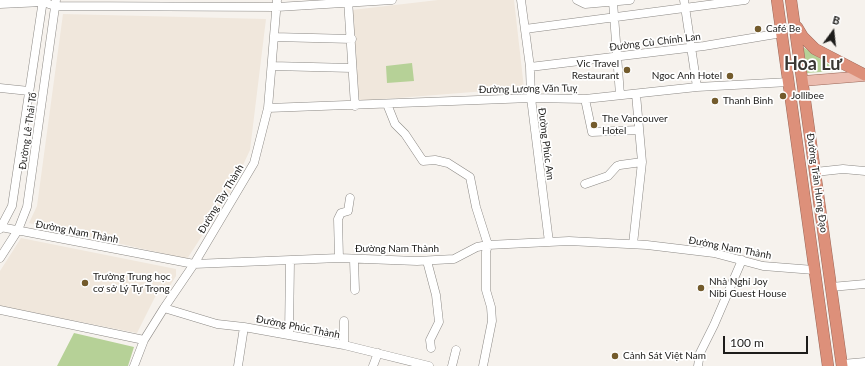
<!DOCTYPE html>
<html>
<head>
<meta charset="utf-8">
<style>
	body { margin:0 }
	#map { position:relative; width:865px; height:366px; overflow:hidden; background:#f6f2ed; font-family:Lato,sans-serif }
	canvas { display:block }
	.north { position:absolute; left:813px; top:12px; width:40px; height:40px; -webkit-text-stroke:3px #fff; paint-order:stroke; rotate:15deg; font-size:11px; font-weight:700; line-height:16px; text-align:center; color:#1d1c1a }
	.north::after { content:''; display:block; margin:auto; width:14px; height:18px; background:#1d1c1a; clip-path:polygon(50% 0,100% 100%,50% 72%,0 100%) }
	.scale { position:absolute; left:723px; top:336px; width:85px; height:18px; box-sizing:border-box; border:2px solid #1d1c1a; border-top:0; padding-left:5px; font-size:12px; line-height:14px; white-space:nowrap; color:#1d1c1a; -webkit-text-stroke:3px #fff; paint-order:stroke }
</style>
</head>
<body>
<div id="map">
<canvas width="865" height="366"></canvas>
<div class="north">B</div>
<div class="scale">100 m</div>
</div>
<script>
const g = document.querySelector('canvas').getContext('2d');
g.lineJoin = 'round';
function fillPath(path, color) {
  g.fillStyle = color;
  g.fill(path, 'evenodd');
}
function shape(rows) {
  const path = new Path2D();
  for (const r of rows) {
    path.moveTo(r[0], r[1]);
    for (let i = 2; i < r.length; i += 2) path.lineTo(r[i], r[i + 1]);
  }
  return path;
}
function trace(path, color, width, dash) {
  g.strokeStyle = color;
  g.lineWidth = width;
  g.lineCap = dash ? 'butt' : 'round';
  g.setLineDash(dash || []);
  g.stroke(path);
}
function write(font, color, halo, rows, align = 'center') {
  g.font = font + ' Lato,sans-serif';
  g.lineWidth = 3.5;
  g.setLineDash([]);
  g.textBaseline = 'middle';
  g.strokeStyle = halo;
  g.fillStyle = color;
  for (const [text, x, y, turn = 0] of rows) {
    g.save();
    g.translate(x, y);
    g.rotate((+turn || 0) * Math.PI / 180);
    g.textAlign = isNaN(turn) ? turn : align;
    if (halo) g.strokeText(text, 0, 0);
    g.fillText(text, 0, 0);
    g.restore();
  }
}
const built = shape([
	[438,0,514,0,524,88,359,101,352,10],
	[63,14,266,19,250,150,231,191,187,259,29,223,37,206],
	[21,238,176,269,176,276,165,294,158,291,137,333,0,306,0,271]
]);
const green = shape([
	[803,47,834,68,834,71,807,73],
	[412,63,414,81,387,83,386,66],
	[74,333,134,347,128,366,57,366]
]);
const minor = shape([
	[348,0,355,106],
	[521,0,530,67,531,98,549,242],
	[577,0,585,4,630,0],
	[684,0,697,87],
	[613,2,620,95],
	[0,4,43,2,55,6,277,7,392,0],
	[525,29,745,0],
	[274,37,352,39],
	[272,66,352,68],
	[530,67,704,46,782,33],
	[0,88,29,91],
	[585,99,592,132,639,130],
	[387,104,395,124,405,134,423,161,435,160,448,163,470,177,476,207,488,245,486,252,486,290,491,307,492,321,483,366],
	[268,108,531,98,585,99,697,87,789,82],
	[815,172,843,169,865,171],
	[585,184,608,176,617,166,620,165,642,162],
	[0,227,194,264,339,258,417,261,454,259,477,247,488,245,569,241,647,245,714,253,763,266,814,270],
	[0,229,12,206,43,0],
	[633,244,642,162,636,94],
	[0,258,18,230,27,207,56,0],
	[339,258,338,219,341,213,348,211,350,198],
	[354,260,355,290],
	[427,261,436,295,439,322,430,340,431,348],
	[831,287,865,284],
	[164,308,217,324,244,327,344,345,429,366],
	[0,310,144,340],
	[344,321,344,345],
	[289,335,290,261],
	[842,364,865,362],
	[134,366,144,340,164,308,194,264,254,163,268,108,277,0],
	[238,366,244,327],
	[373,366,378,353],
	[452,366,456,350],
	[698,366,700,353,714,325,742,260]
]);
const major = shape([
	[803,81,865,76]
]);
const highway = shape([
	[777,0,828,366],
	[791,0,842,366],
	[797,27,803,37,815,49,865,75]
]);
const markers = [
	[758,29,4,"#735b2c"],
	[627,70,4,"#735b2c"],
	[730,76,4,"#735b2c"],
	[783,96,4,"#735b2c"],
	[715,101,4,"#735b2c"],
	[594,125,4,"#735b2c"],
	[85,283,4,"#735b2c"],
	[701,288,4,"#735b2c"],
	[615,356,4,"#735b2c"]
];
const poiNames = [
	["Café Be",766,29],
	["Vic Travel",619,64,"right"],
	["Restaurant",619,76,"right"],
	["Ngoc Anh Hotel",722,76,"right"],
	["Jollibee",791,96],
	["Thanh Binh",723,101],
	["The Vancouver",602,119],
	["Hotel",602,131],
	["Trường Trung học",93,277],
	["cơ sở Lý Tự Trọng",93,289],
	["Nhà Nghỉ Joy",709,282],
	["Nibi Guest House",709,294],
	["Cảnh Sát Việt Nam",623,356]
];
const streetNames = [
	["Đường Cù Chính Lan",655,42,-7],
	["Đường Lương Văn Tuỵ",528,89,-1],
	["Đường Lê Thái Tổ",28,131,-82],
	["Đường Phúc Am",546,144,83],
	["Đường Trân Hưng Đạo",817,183,82],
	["Đường Tây Thành",221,199,-59],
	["Đường Nam Thành",77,232,11],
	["Đường Nam Thành",730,248,11],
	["Đường Nam Thành",397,249],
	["Đường Phúc Thành",298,327,11]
];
const townNames = [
	["Hoa Lư",813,64]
];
fillPath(built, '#f0e7dc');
fillPath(green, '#b6d197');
trace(minor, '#8c8985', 9);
trace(major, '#9a6758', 11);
trace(highway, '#9a6758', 12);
trace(minor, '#fff', 8);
trace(major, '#ebbcaf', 10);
trace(highway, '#dd907a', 11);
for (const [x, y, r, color] of markers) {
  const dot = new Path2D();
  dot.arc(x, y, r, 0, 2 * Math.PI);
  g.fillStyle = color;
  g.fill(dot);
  trace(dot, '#fff', 1.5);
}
write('10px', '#1d1c1a', '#fff', poiNames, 'left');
write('10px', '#1d1c1a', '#fff', streetNames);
write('bold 18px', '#393632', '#fff', townNames);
</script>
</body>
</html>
